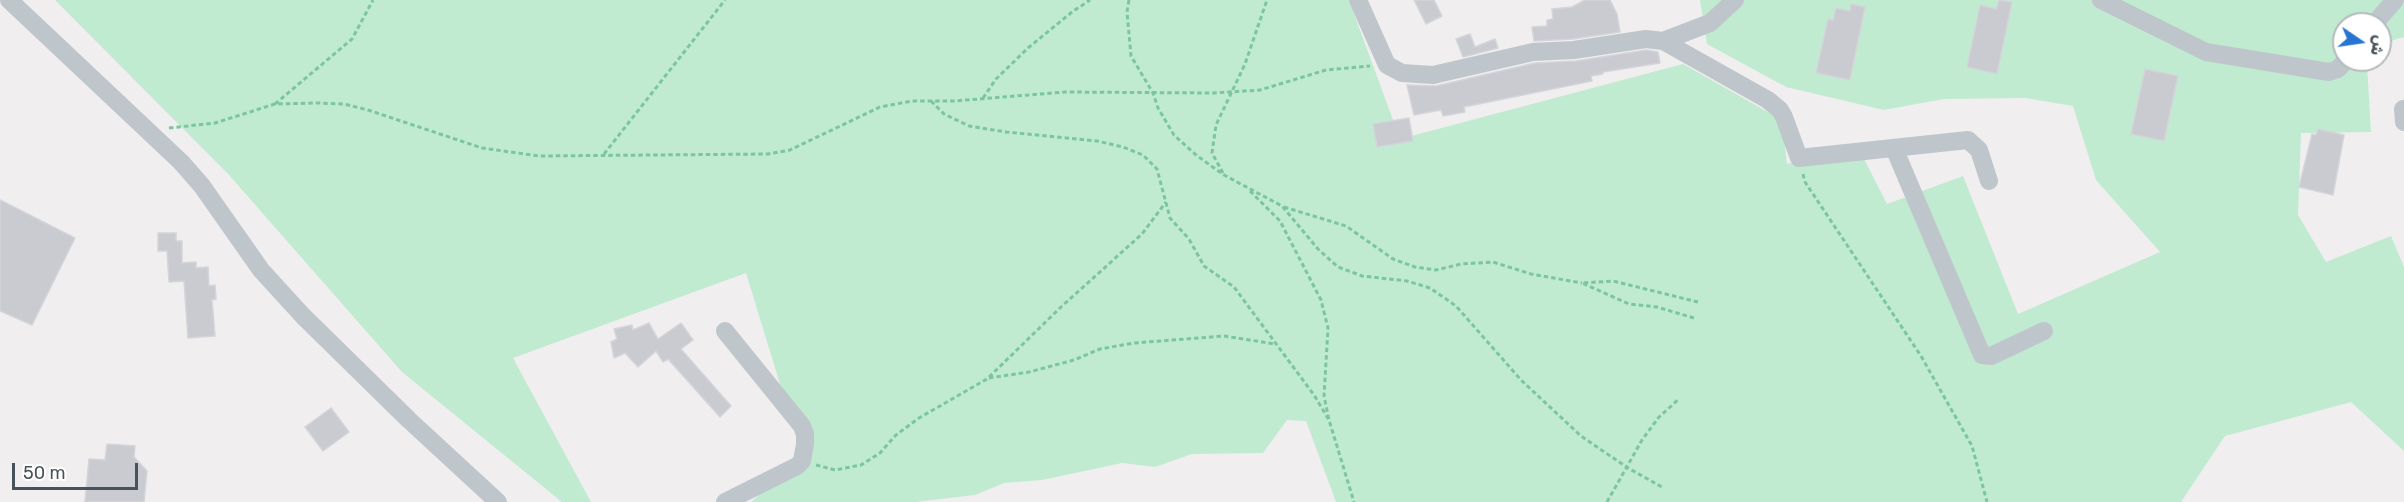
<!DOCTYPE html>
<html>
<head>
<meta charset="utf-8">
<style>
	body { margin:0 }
	#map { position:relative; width:2404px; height:502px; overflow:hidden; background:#f1eeef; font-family:Rubik,Cairo,sans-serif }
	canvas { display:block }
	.north { position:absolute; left:2332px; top:12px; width:60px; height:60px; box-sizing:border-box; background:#fff; border:2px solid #b6babd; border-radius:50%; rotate:103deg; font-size:16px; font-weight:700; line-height:24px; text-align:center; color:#48525a }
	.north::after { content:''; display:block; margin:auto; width:21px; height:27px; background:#2874d1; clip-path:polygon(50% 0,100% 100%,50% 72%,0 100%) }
	.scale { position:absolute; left:12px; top:463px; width:126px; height:27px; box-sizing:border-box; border:3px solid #48525a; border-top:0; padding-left:8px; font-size:18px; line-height:21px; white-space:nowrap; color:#48525a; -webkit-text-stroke:4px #fff; paint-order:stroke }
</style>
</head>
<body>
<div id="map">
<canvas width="2404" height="502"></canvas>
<div class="north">ش</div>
<div class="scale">50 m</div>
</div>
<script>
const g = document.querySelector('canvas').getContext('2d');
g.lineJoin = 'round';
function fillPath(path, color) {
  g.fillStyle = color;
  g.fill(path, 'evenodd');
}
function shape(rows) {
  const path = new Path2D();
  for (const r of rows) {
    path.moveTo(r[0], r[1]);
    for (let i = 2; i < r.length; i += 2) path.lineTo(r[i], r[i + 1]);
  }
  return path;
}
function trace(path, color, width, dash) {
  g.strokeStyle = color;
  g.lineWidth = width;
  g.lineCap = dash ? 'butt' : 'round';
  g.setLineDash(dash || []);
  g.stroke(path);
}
const green = shape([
	[55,0,1349,0,1400,139,1683,64,1782,120,1787,164,1858,147,1887,204,1963,176,2018,314,2160,252,2096,180,2073,106,2025,98,1944,99,1884,110,1786,87,1707,44,1700,0,2404,0,2404,37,2390,41,2380,51,2380,24,2344,24,2344,60,2371,60,2367,64,2371,132,2301,133,2298,215,2326,262,2391,236,2404,267,2404,451,2351,402,2225,436,2181,502,1336,502,1306,421,1287,420,1263,453,1192,454,1155,467,1122,463,1042,480,1004,483,975,495,915,502,751,502,802,456,746,273,513,358,591,502,562,502,402,372,229,175]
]);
const building = shape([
	[1414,0,1434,0,1442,16,1426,24,1414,0],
	[1585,0,1610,0,1617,14,1620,32,1573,39,1534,41,1532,27,1547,26,1547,20,1553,19,1552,9,1572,7,1585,0],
	[1999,0,2012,2,1997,74,1967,67,1980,5,1996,9,1999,0],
	[1851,4,1865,7,1850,80,1816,73,1828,19,1833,20,1836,8,1850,11,1851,4],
	[1470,34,1475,47,1495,39,1498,48,1463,57,1456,39,1470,34],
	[1646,50,1658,52,1660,63,1603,72,1603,74,1591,76,1592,81,1464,107,1465,112,1443,116,1441,110,1414,115,1407,85,1436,86,1535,63,1576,61,1646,50],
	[2145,69,2178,76,2164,141,2131,134,2145,69],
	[1409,118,1413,141,1377,147,1373,124,1409,118],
	[2318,129,2344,135,2333,195,2299,187,2312,134,2316,135,2318,129],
	[0,200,75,238,32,325,0,311,0,200],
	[158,233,176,233,176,241,182,241,182,263,196,262,196,268,208,267,209,286,215,285,216,299,212,300,215,336,188,338,184,281,169,282,167,251,158,251,158,233],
	[649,323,658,339,681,323,693,340,681,349,731,406,720,417,668,359,663,362,656,351,638,367,625,353,614,358,611,342,617,339,614,329,632,325,633,330,649,323],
	[331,408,349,432,323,451,305,427,331,408],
	[107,444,135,446,134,457,147,471,144,502,85,502,89,459,105,460,107,444]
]);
const path = shape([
	[1129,0,1127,12,1131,56,1153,93,1158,108,1174,135,1196,155,1224,175,1282,206,1318,249,1338,267,1362,276,1407,281,1430,288,1456,306,1521,380,1581,436,1628,468,1662,487],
	[983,98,996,79,1028,48,1072,12,1090,0],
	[931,101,944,114,969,126,1006,132,1097,141,1123,147,1143,155,1157,169,1170,218,1189,239,1204,266,1234,287,1314,395,1329,420],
	[275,104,352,39,373,0],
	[169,128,215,123,275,104,317,103,344,104,368,110,482,148,539,156,768,154,790,150,880,107,912,101,954,101,1065,92,1214,93,1260,90,1326,70,1370,66],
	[604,154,725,0],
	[1223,173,1212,153,1216,125,1245,64,1267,0],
	[1803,174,1805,182,1921,356,1972,446,1987,502],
	[1250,191,1280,221,1321,300,1328,328,1324,396,1329,420,1354,502],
	[1284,207,1346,226,1393,259,1415,267,1436,270,1461,264,1493,262,1531,274,1582,283],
	[1694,318,1657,307,1629,304,1582,283,1613,281,1698,302],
	[989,378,1029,372,1074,360,1100,349,1134,343,1224,336,1275,344],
	[816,465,835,470,861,465,880,453,896,435,919,418,987,379,1061,307,1142,234,1166,202],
	[1607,502,1642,440,1659,417,1679,399]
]);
const minor = shape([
	[9,0,181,162,202,186,261,270,303,316,409,420,498,502],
	[1358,0,1387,65,1402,73,1433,75,1533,52,1574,50,1646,39,1663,41,1768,100,1780,110,1784,117,1799,158,1968,140,1979,150,1989,181],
	[2101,0,2206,52,2329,72,2338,69,2346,60],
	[2374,24,2395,0],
	[1663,41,1710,23,1735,0],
	[2403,109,2404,122],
	[1894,148,1982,355,1991,356,2044,331],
	[725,331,802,426,805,434,805,444,802,461,797,466,725,502]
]);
fillPath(green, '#c0ebd0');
fillPath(building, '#c9cbd1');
trace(building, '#d3d5d9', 1.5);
trace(path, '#7bc6a0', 3, [4.5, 3]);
trace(minor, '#bec6cc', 18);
</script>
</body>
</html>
